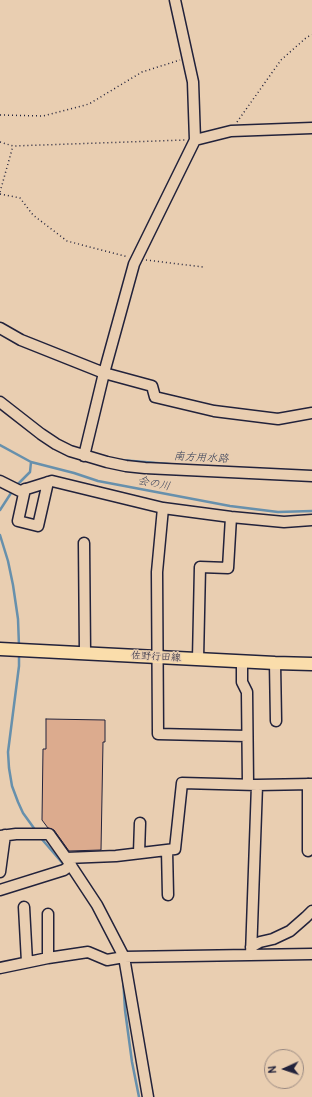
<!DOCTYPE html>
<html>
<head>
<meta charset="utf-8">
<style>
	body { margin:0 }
	#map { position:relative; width:312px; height:1097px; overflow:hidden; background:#e9ceb1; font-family:Pangolin,sans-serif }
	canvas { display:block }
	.north { position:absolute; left:264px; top:1049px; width:40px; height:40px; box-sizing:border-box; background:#e9ceb1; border:1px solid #998982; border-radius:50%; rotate:267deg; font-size:11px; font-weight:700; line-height:16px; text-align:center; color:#22223b }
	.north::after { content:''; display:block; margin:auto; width:14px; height:18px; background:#22223b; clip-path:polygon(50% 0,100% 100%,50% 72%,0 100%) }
</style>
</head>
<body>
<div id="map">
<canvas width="312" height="1097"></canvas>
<div class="north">N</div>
</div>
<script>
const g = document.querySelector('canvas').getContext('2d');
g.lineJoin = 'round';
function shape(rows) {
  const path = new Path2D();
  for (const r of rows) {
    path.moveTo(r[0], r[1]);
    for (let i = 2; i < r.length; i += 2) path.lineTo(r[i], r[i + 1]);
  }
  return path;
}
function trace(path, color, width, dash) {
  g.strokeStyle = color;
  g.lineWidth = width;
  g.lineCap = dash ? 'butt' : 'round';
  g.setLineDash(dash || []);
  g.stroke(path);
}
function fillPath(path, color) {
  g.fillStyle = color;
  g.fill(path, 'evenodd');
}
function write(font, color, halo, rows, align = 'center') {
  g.font = font + ' Pangolin,"Klee One",sans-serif';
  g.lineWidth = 3;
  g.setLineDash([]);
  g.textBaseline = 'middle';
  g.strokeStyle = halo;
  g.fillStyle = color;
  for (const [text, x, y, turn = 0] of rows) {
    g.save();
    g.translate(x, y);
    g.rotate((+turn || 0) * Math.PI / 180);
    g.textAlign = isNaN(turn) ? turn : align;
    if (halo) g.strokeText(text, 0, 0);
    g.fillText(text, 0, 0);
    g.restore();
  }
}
const stream = shape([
	[0,445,31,462,74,473,98,481,230,506,278,512,312,511],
	[121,460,180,465],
	[16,486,30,472,31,462],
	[0,510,13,490],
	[0,535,8,561,13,585,18,619,19,646],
	[19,653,19,666,8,752,9,768,12,786,18,802,23,813,36,831],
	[40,837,65,866],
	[123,977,125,1010,132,1062,139,1097]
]);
const building = shape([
	[46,719,105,720,105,742,103,742,101,850,69,851,54,830,48,828,42,820,43,749,46,749,46,719]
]);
const path = shape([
	[0,115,43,116,89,104,142,72,180,60],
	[237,122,281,60,307,37,312,35],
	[0,142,13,146,185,140],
	[0,192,13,146],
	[0,194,20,198,33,215,67,241,128,257],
	[146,260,203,267]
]);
const minor = shape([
	[195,140,231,131,312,128],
	[0,328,21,340,104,373,152,386,155,397,214,411,278,419,312,413],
	[0,402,41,434,56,444,70,451,107,462,126,466,145,468,312,476],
	[84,456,104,373,134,264,195,140,193,82,175,0],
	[0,481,20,491,52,481,163,508,231,517,284,522,312,520],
	[25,489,18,521,38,526,48,482],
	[163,508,157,572,158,734,247,736],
	[84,543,85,653],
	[198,659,200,567,228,568,231,517],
	[242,661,242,682,247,692,248,784],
	[275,663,276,721],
	[308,784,308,851],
	[0,836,16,834,49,834,66,858],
	[167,850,168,895],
	[139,853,140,823],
	[0,872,5,835],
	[0,890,64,870,71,865],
	[24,907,27,962],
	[48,914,48,958],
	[251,947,260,942,273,939,290,931,306,917,312,911],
	[251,955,257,785,312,784],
	[0,968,48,958,88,952,107,960,124,957,312,954],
	[148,1097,124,957,97,905,66,858,116,856,175,849,182,783,257,785]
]);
const major = shape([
	[0,649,275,663,312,664]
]);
const streetNames = [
	["佐野行田線",156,657,3]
];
const waterNames = [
	["南方用水路",201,458,3],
	["会の川",154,484,11]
];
trace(stream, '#6790ac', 2.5);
fillPath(building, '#dcab8e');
trace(building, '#22223b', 1);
trace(minor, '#22223b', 13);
trace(major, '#22223b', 15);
trace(path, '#22223b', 1.5, [1, 3]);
trace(minor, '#e9ceb1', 10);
trace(major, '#faddab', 12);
write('10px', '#22223b', '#e9ceb1', streetNames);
write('italic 11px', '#333d57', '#e9ceb1', waterNames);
</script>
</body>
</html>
